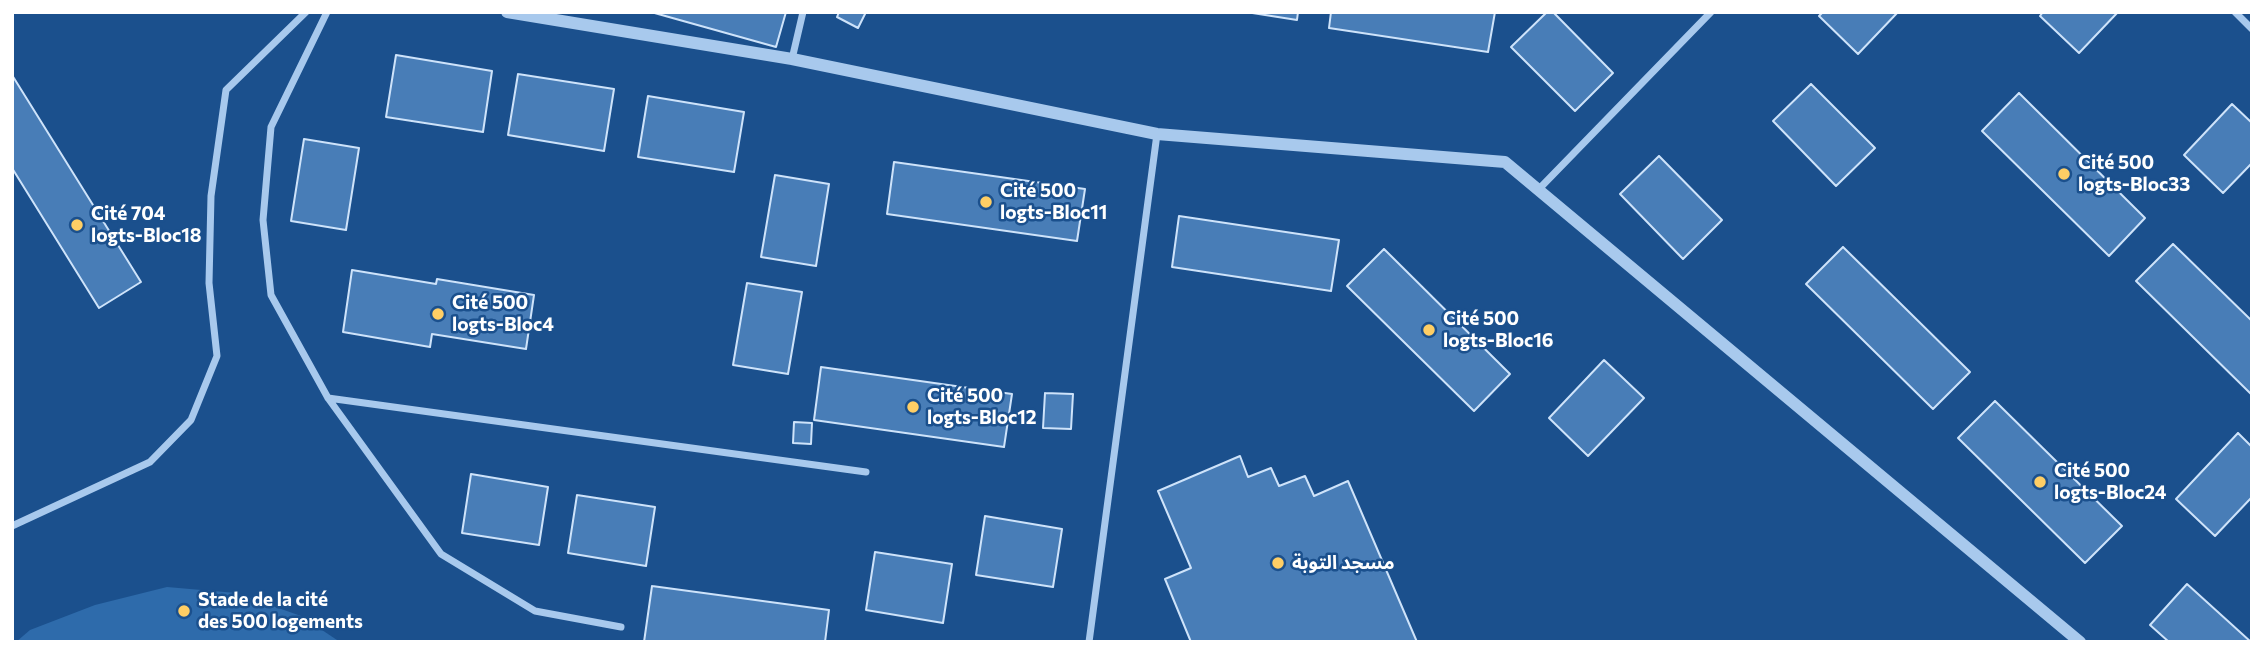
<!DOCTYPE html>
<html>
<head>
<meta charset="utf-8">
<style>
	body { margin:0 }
	#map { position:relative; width:2264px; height:654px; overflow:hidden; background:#1b508d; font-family:Commissioner,sans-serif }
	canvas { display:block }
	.frame { position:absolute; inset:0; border:14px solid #fff; pointer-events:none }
</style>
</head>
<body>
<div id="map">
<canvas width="2264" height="654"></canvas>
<div class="frame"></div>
</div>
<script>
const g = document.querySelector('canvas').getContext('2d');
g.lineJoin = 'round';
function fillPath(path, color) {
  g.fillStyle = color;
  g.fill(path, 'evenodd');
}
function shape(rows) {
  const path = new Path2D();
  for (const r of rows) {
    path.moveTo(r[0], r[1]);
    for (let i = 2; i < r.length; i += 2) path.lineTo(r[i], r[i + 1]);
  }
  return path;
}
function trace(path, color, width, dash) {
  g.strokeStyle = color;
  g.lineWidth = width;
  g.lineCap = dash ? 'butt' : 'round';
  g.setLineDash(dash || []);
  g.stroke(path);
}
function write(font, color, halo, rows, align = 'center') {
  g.font = font + ' Commissioner,"Noto Sans Arabic",sans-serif';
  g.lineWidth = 5;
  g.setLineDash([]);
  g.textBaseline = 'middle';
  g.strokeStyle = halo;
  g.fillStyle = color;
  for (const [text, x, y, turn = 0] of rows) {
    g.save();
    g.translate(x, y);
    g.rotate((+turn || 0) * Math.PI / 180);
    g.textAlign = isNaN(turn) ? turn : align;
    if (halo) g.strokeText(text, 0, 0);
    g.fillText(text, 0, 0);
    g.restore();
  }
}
const green = shape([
	[167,587,236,593,301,616,340,642,16,642,30,630,95,605]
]);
const building = shape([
	[651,12,786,12,776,47,651,12],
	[839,12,866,12,858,28,837,17,839,12],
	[1246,12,1298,12,1297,20,1246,12],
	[1331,12,1495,12,1488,52,1329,28,1331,12],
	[1547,12,1553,12,1613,73,1575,111,1511,47,1547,12],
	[1823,12,1898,12,1858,54,1819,16,1823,12],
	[2043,12,2118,12,2079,53,2040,16,2043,12],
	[396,55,492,71,483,132,386,117,396,55],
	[518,74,614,89,604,151,508,135,518,74],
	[12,75,141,282,99,308,12,168,12,75],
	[1811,84,1875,148,1836,186,1773,121,1811,84],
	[2019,93,2145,218,2109,256,1982,131,2019,93],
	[648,96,744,112,734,172,638,157,648,96],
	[2232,104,2252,123,2252,163,2223,193,2184,155,2232,104],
	[304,139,359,148,346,230,291,221,304,139],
	[1659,156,1722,220,1683,259,1620,194,1659,156],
	[894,162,1085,189,1077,241,887,214,894,162],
	[775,175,829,184,816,266,761,257,775,175],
	[1179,216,1339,240,1331,291,1172,267,1179,216],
	[2173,244,2252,321,2252,395,2136,281,2173,244],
	[1843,247,1970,372,1933,409,1806,284,1843,247],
	[1384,249,1510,374,1474,411,1347,286,1384,249],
	[352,270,436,284,437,279,534,295,526,349,432,334,430,347,343,332,352,270],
	[747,283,802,292,788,374,733,365,747,283],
	[1604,360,1644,398,1588,456,1549,418,1604,360],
	[821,367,1012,394,1004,447,814,420,821,367],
	[1045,393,1073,394,1071,429,1043,428,1045,393],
	[1995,401,2122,526,2085,563,1958,438,1995,401],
	[794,422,812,423,811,444,793,443,794,422],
	[2238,433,2252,447,2252,497,2215,536,2176,499,2238,433],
	[1240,456,1248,477,1271,468,1279,486,1305,476,1314,496,1348,481,1417,642,1191,642,1165,579,1191,568,1158,491,1240,456],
	[471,474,548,487,539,545,462,533,471,474],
	[577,495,655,507,646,566,568,553,577,495],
	[985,516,1062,529,1053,587,976,575,985,516],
	[875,552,952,564,943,623,866,610,875,552],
	[2187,584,2251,642,2169,642,2150,625,2187,584],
	[652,586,829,610,825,642,644,642,652,586]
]);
const minor = shape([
	[327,12,271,127,263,220,271,295,328,398,441,554,535,611,621,627],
	[2235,12,2252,29],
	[792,59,803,12],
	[1539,189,1711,12],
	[328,398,866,472],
	[12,526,150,462,191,420,217,356,209,283,211,196,226,90,306,12],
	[1089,642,1157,134]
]);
const tertiary = shape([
	[507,12,792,59,1157,134,1505,162,2080,642]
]);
const markers = [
	[2064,174,7,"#fece65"],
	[986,202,7,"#fece65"],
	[77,225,7,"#fece65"],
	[438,314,7,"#fece65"],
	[1429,330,7,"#fece65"],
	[913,407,7,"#fece65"],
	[2040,482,7,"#fece65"],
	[1278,563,7,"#fece65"],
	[184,611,7,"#fece65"]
];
const poiNames = [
	["Cité 500",2078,163],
	["logts-Bloc33",2078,185],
	["Cité 500",1000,191],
	["logts-Bloc11",1000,213],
	["Cité 704",91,214],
	["logts-Bloc18",91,236],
	["Cité 500",452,303],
	["logts-Bloc4",452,325],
	["Cité 500",1443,319],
	["logts-Bloc16",1443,341],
	["Cité 500",927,396],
	["logts-Bloc12",927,418],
	["Cité 500",2054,471],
	["logts-Bloc24",2054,493],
	["مسجد التوبة",1292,563],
	["Stade de la cité",198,600],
	["des 500 logements",198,622]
];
fillPath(green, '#2e6bab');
fillPath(building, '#487db7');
trace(building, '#cee3fa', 2);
trace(minor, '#a8c9ed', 7);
trace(tertiary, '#a8c9ed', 12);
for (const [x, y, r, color] of markers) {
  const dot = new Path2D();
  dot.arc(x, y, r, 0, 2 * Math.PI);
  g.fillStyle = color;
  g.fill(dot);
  trace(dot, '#1b508d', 2.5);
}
write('bold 19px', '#fff', '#1b508d', poiNames, 'left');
</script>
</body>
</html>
